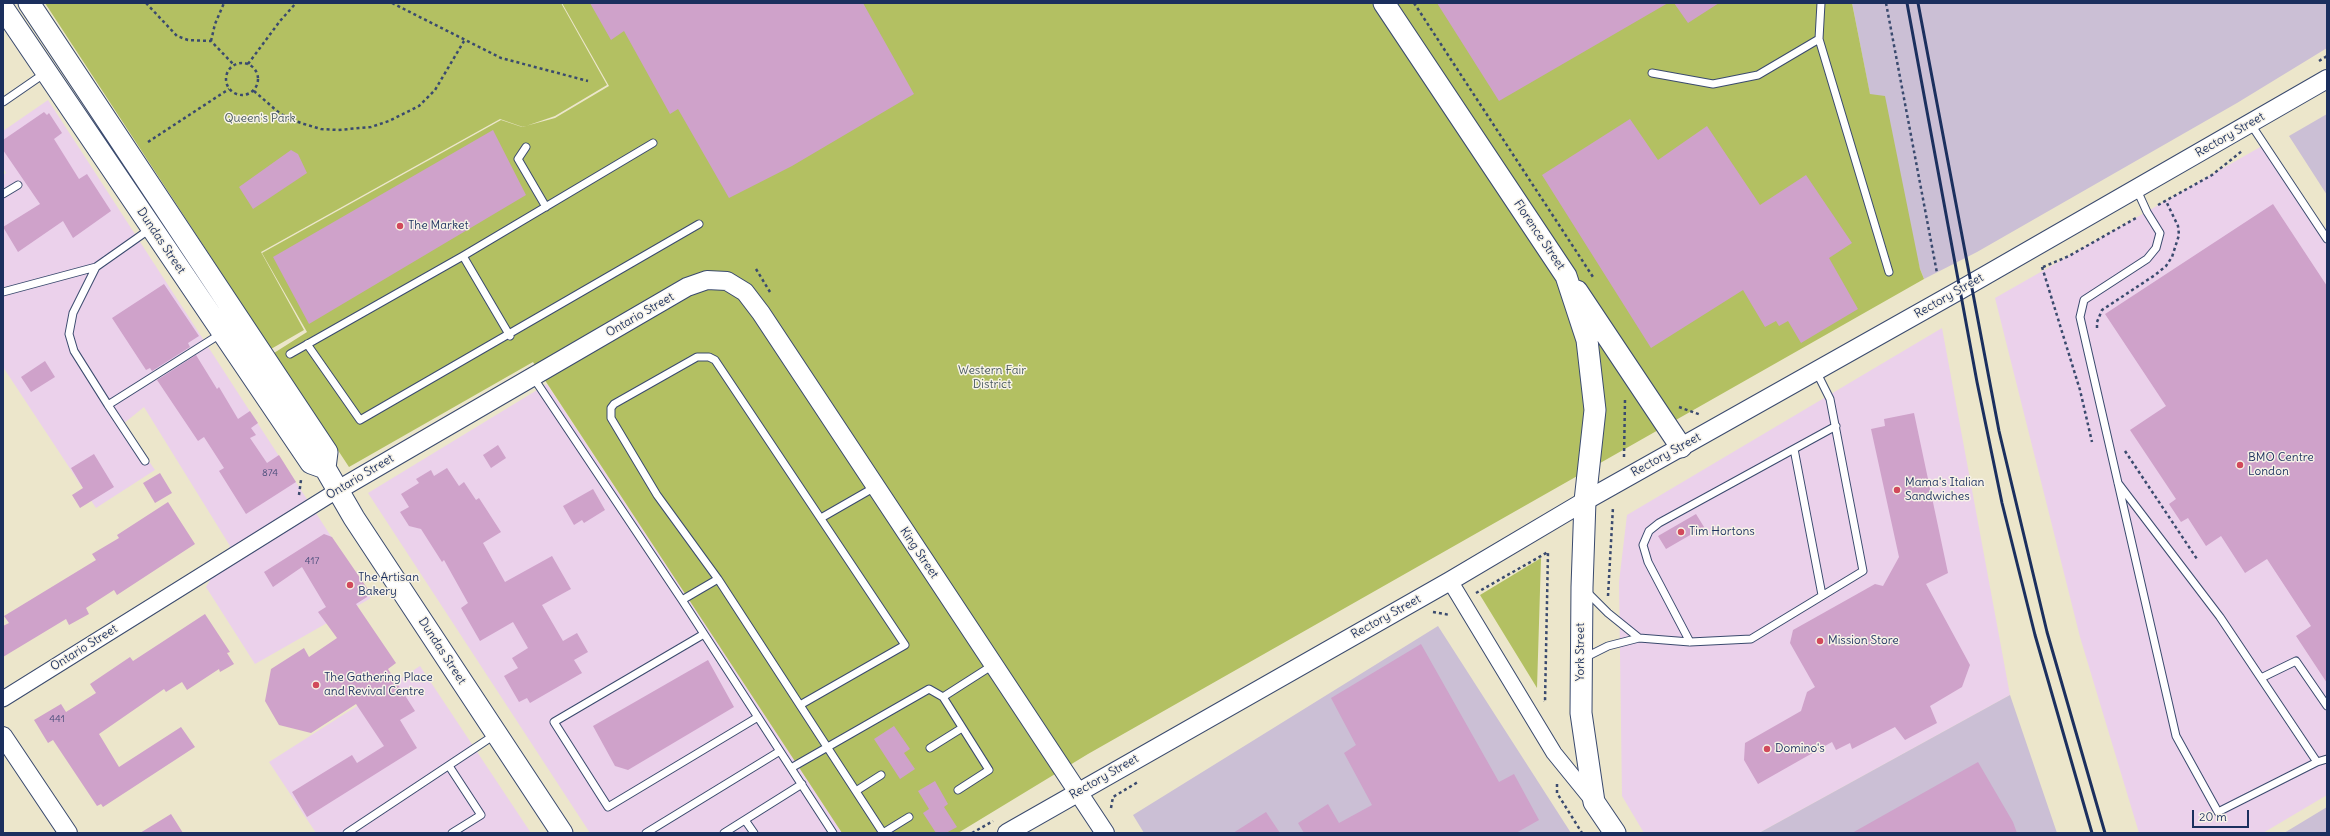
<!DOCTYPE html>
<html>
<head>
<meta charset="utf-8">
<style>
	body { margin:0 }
	#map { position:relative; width:2330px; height:836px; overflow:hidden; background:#ece6cb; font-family:Delius,sans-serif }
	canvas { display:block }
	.frame { position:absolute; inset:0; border:4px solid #1b2f5e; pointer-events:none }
	.scale { position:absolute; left:2192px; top:810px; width:57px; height:18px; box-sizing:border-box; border:2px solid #1b2f5e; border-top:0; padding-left:5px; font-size:12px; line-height:14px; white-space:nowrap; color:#1b2f5e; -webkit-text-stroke:3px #f7f3e8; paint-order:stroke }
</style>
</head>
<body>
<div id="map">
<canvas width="2330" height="836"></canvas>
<div class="frame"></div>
<div class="scale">20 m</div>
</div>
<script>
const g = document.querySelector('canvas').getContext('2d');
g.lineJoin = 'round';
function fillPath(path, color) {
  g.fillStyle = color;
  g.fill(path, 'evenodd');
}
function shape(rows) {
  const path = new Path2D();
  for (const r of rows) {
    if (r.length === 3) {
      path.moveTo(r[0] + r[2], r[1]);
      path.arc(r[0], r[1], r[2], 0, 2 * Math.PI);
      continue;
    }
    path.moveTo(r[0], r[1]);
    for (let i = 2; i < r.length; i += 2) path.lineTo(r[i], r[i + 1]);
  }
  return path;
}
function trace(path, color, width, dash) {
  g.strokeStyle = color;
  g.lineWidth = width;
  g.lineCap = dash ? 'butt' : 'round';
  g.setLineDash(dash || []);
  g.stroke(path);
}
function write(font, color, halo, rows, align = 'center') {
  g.font = font + ' Delius,sans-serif';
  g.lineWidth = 3;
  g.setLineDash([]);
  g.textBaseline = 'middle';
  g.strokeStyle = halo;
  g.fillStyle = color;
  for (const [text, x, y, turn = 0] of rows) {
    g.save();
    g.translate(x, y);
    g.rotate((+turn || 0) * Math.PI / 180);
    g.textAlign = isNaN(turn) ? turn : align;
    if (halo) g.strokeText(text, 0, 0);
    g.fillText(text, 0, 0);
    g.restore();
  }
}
const built = shape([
	[48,100,371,598,255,664,206,587,230,546,144,407,123,424,155,470,96,508,3,367,3,175,6,173,3,168,3,131],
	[2262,146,2327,244,2327,795,2263,833,2139,833,2080,637,1995,298],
	[1942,328,2010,695,1759,833,1644,833,1622,796,1619,582,1627,515],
	[547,384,842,833,590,833,368,493],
	[420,666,531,833,316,833,269,762]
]);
const industrial = shape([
	[1852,3,2327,3,2327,48,2237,103,1977,252,1924,279,1920,269,1870,95],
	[2327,114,2327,195,2289,136],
	[1438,626,1571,833,1144,833,1133,815],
	[2010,695,2057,833,1759,833],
	[2327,807,2327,833,2284,833]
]);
const green = shape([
	[45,3,561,3,607,85,555,116,523,127,500,119,261,252,304,330,271,349],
	[562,3,1852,3,1870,94,1885,96,1920,269,1924,279,1088,754,958,833,842,833,533,362,349,467,274,353,307,332,262,253,501,120,522,127,555,118,609,86],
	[1541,558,1537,688,1480,595]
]);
const building = shape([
	[590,3,863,3,914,94,792,166,729,198,678,109,670,114,624,31,611,40],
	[1437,3,1668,3,1499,101],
	[1674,3,1719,3,1688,23],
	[44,112,47,115,49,113,62,133,54,139,79,179,87,174,111,211,73,238,63,221,18,252,3,227,40,204,3,150,3,140],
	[1630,119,1658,160,1707,126,1760,205,1806,175,1852,243,1829,258,1858,309,1801,343,1788,321,1779,326,1776,321,1765,327,1743,290,1651,348,1542,175],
	[493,130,526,195,309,324,273,257],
	[291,150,298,154,307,173,253,209,239,187],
	[2273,204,2327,286,2327,683,2296,636,2311,626,2267,559,2245,573,2221,536,2206,546,2188,518,2181,522,2169,504,2176,499,2130,430,2166,406,2105,314],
	[164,284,199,336,188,343,190,347,152,371,150,368,146,370,112,318],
	[196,355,217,389,219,387,238,419,250,411,258,423,251,428,256,435,250,438,267,463,279,455,296,482,246,514,219,471,224,468,204,437,198,441,157,380],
	[45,361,55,377,31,392,21,377],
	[1914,413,1948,573,1926,584,1970,665,1962,687,1930,706,1937,723,1905,740,1895,727,1852,749,1850,743,1836,750,1832,742,1758,784,1744,760,1745,743,1801,711,1807,692,1815,687,1790,643,1793,630,1875,584,1883,586,1899,557,1871,429,1885,426,1884,419],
	[498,445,506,458,491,468,483,455],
	[94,454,114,487,80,508,72,495,83,488,71,468],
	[447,468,459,486,464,482,476,500,479,498,501,532,483,543,505,582,552,556,571,589,542,605,563,641,577,633,588,652,574,660,582,673,530,703,527,698,519,702,504,676,518,668,512,658,528,648,513,622,480,641,461,608,468,603,444,560,442,562,421,529,409,526,400,512,409,507,401,494,419,483,416,479,431,470,434,476],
	[160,473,172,493,155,503,143,483],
	[593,489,605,510,584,523,582,520,574,525,563,506],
	[168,502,195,544,117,595,114,590,86,608,89,614,69,625,66,619,3,657,3,626,9,623,4,616,96,560,92,554,119,538,117,535],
	[1696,514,1704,527,1666,549,1658,536],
	[324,534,332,537,367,588,367,597,356,604,396,663,388,669,415,711,400,720,417,748,307,817,292,792,352,755,357,763,384,746,356,704,311,733,279,725,265,701,271,669,304,648,309,657,337,638,318,612,326,607,302,567,273,587,264,572],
	[205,614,230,652,227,653,234,664,220,672,219,669,187,690,182,682,166,692,164,689,99,734,119,767,181,727,195,747,103,807,101,804,97,806,53,740,48,743,34,720,61,704,66,712,96,693,90,684,130,657,133,661],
	[1421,644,1499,782,1514,774,1539,820,1516,833,1304,833,1298,823,1328,804,1339,823,1372,805,1344,753,1356,745,1331,698],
	[708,660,734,707,628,770,615,766,593,726],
	[894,726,910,749,904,753,915,769,900,779,874,739],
	[1978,762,2013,822,2017,833,1852,833],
	[935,781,948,804,944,807,957,827,946,833,936,833,923,813,929,809,918,791],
	[1266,812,1280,833,1233,833],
	[171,814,183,833,140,833]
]);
const path = shape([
	[146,3,177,36,188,40,211,41,234,65],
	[392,3,501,58,588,81],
	[1414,3,1593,277],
	[1886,3,1937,273],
	[211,41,215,24,224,3],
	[2319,61,2327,56],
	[242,79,16],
	[248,64,280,21,296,3],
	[254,91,277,111,287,118,304,124,321,129,338,130,371,127,389,121,419,106,435,90,464,41],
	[148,142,229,89],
	[2158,205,2212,175,2242,151],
	[2042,267,2080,390,2092,442],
	[2043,267,2069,256,2136,218],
	[756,269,770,292],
	[2097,328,2097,322,2102,310,2155,275,2166,266,2172,257,2179,235,2178,226,2166,201],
	[1679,407,1701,415],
	[2125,451,2197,559],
	[1624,457,1625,400],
	[299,495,301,480],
	[1476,593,1548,552,1545,702,1544,701],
	[1608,596,1613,507],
	[1433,612,1450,615],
	[1557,784,1557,793,1582,833],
	[1111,808,1113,797,1138,782],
	[972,833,993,821]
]);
const service = shape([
	[1819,39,1889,272],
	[1652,73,1713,84,1758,75,1819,39,1821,3],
	[3,102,45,73],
	[2250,123,2327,239],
	[526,147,518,159,546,207],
	[3,194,18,185],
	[150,229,96,267,73,313,69,334,74,351,108,405,222,333],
	[463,256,510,336],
	[3,292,96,267],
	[307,344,360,420,699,224],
	[290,354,463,256,653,143],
	[533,377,682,600,833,833],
	[108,405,145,461],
	[2118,483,2220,617,2317,762,2218,812,2176,736,2080,317,2084,300,2147,259,2156,248,2160,233,2147,212,2137,190],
	[821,518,875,487],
	[1586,591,1608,613,1639,638],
	[1822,595,1794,449,1836,426],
	[682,600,718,579],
	[704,634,554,722,608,807,758,717],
	[1690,642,1648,562,1643,545,1649,531,1659,523,1794,449],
	[1584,658,1608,646,1639,638,1690,642,1751,639,1863,571,1830,399,1816,371],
	[2261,678,2296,661,2327,706],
	[943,697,989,770,958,790],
	[800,705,905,645,715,360,709,357,697,357,614,404,611,408,611,418,657,495,718,579,883,833,909,817],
	[930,748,962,728],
	[2317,762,2327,759],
	[449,766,481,815,452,833],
	[791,768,929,689,943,697,993,665],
	[856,791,881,775],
	[745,820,754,833],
	[347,833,496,734],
	[646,833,780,751],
	[724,833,802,784]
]);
const minor = shape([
	[1450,581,1554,753,1593,801],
	[3,699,338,490]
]);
const tertiary = shape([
	[338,490,687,287,707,280,727,281,745,292,761,313,1105,833],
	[3,736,68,833],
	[1007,833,1450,581,1585,501,1960,290,2327,79]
]);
const secondary = shape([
	[29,3,327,452,325,468,354,518,562,833],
	[1384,3,1566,276,1587,340,1595,410,1585,501,1582,587,1581,713,1594,802,1615,833],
	[3,8,311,463,325,468],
	[1577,291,1681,447]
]);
const rail = shape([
	[1907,3,1977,382,2002,503,2035,635,2092,833],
	[1918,3,1999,431,2047,632,2105,833]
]);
const markers = [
	[400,226,4,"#d1495b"],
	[2240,465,4,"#d1495b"],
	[1897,490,4,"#d1495b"],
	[1681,532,4,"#d1495b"],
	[350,585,4,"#d1495b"],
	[1820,641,4,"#d1495b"],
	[316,685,4,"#d1495b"],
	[1767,749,4,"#d1495b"]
];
const numberNames = [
	["874",270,473],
	["417",312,561],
	["441",57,719]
];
const parkNames = [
	["Queen's Park",260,119],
	["Western Fair",992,371],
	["District",992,385]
];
const streetNames = [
	["Rectory Street",2230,135,-30],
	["Florence Street",1539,235,56],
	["Dundas Street",161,241,56],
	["Rectory Street",1949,296,-30],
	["Ontario Street",640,315,-30],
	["Rectory Street",1666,455,-29],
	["Ontario Street",360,477,-31],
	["King Street",919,553,56],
	["Rectory Street",1386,617,-29],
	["Ontario Street",84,648,-32],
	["Dundas Street",442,651,57],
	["York Street",1581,652,-90],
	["Rectory Street",1104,777,-30]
];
const poiNames = [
	["The Market",408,226],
	["BMO Centre",2248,458],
	["London",2248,472],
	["Mama's Italian",1905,483],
	["Sandwiches",1905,497],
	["Tim Hortons",1689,532],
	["The Artisan",358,578],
	["Bakery",358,592],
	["Mission Store",1828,641],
	["The Gathering Place",324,678],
	["and Revival Centre",324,692],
	["Domino's",1775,749]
];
fillPath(built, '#ebd1eb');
fillPath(industrial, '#cbbfd5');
fillPath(green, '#b3c062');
fillPath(building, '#cfa2ca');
trace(service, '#3a4a6e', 9);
trace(minor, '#3a4a6e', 17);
trace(tertiary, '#3a4a6e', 20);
trace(secondary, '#3a4a6e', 23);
trace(path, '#3a4a6e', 2.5, [3, 3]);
trace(service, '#fff', 7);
trace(minor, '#fff', 15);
trace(tertiary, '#fff', 18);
trace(secondary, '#fff', 21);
trace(rail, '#1b2f5e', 3);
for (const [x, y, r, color] of markers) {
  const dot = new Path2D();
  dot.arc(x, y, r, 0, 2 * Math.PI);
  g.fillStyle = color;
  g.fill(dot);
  trace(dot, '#f7f3e8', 1.5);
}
write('10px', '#484c79', null, numberNames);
write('12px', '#495a5f', '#f7f3e8', parkNames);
write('12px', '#1b2f5e', '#f7f3e8', streetNames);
write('12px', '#1b2f5e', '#f7f3e8', poiNames, 'left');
</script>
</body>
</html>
